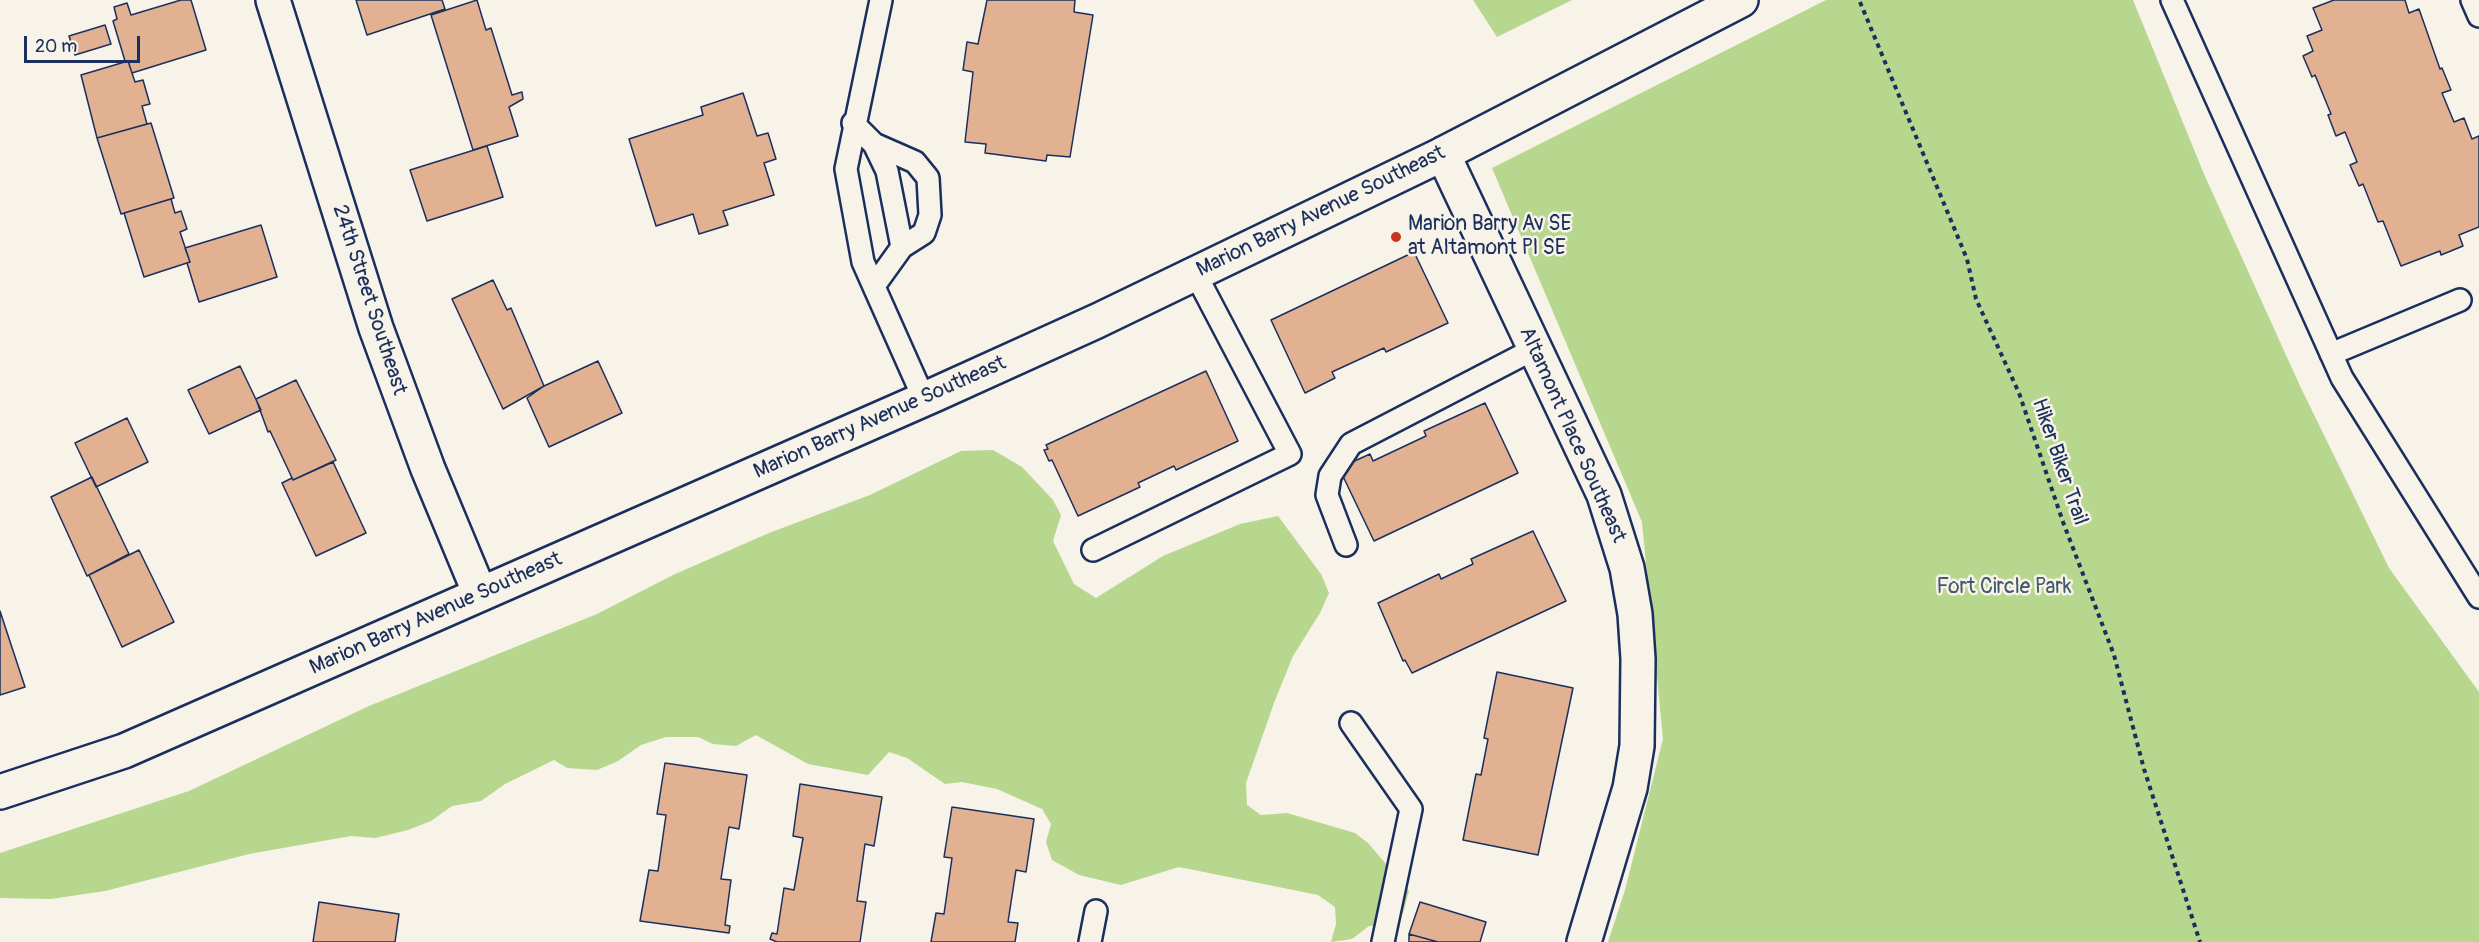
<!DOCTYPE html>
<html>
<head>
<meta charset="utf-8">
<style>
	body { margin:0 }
	#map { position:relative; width:2479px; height:942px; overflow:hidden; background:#f7f3e8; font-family:Pangolin,sans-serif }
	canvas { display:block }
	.scale { position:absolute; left:24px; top:36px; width:116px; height:27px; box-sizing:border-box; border:3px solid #1b2f5e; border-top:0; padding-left:8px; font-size:18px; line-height:21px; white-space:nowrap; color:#1b2f5e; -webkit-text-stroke:4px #f7f3e8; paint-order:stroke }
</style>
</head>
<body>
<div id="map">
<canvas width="2479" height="942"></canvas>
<div class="scale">20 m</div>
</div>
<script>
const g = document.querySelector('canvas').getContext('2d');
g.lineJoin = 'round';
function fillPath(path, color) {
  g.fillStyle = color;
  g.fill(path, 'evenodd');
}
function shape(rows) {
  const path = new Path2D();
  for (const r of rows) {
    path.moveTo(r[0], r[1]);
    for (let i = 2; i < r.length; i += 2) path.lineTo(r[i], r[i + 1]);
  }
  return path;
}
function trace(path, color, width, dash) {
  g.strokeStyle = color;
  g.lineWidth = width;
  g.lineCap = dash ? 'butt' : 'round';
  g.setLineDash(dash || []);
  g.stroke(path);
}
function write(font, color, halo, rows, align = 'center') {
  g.font = font + ' Pangolin,sans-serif';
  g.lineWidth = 5;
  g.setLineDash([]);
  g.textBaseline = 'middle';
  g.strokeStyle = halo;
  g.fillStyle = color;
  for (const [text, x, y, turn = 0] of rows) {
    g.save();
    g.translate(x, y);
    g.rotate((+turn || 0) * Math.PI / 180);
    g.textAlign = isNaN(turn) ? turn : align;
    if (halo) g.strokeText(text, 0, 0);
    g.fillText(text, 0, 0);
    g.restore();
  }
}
const green = shape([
	[1473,0,1572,0,1497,37],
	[1826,0,2133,0,2204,174,2300,386,2389,568,2479,692,2479,942,1608,942,1625,890,1663,739,1642,522,1492,168],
	[993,450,1022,467,1053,500,1061,515,1053,541,1074,584,1096,598,1163,556,1240,524,1278,516,1321,574,1329,593,1320,613,1293,656,1274,703,1246,783,1247,805,1261,815,1287,813,1355,833,1368,843,1409,891,1403,913,1391,925,1369,926,1352,939,1331,942,1336,924,1335,907,1318,895,1179,867,1121,885,1079,875,1052,860,1046,842,1051,824,1042,809,997,789,962,782,945,784,907,758,889,752,868,775,808,764,756,735,736,746,713,744,698,737,666,737,641,745,618,761,597,770,567,768,554,760,505,784,481,801,452,806,431,821,408,830,375,838,351,836,249,854,105,891,51,899,0,898,0,853,189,791,369,706,597,614,673,575,769,533,870,495,961,451]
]);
const building = shape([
	[181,0,191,0,206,50,132,73,128,61,125,61,113,21,117,19,114,7,127,3,131,15,181,0],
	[356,0,442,0,445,9,367,35,356,0],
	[477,0,486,30,491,28,512,95,522,92,523,99,509,107,518,136,473,150,431,15,477,0],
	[987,0,1075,0,1074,12,1093,15,1070,157,1047,155,1046,161,985,153,986,144,965,142,973,72,963,70,967,42,978,44,987,0],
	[2334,0,2405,0,2409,13,2419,9,2440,69,2442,68,2451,90,2442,93,2454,122,2464,118,2472,139,2479,136,2479,227,2459,235,2463,246,2441,255,2440,251,2401,266,2383,221,2378,222,2363,184,2359,186,2350,165,2357,162,2345,132,2336,136,2328,115,2331,114,2315,75,2312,77,2303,56,2313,51,2307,36,2322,30,2313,8,2334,0],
	[105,25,111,44,75,55,69,36,105,25],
	[128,61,135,82,143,80,149,101,150,104,142,106,147,124,97,138,81,75,128,61],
	[743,93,757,136,768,133,776,159,764,163,774,195,723,211,728,225,699,234,693,214,656,226,629,139,703,115,701,107,743,93],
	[151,123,174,198,121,214,97,138,151,123],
	[487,146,503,197,427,221,410,170,487,146],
	[171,199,175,213,181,211,187,229,180,232,190,262,144,277,124,213,171,199],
	[261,225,277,277,199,302,187,263,190,262,185,248,261,225],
	[1414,252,1448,323,1386,352,1384,348,1332,372,1335,378,1305,393,1271,320,1414,252],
	[493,280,507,310,511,308,544,386,503,409,452,299,493,280],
	[598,361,622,413,549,447,527,398,544,386,598,361],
	[240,366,261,410,209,434,188,390,240,366],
	[1206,371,1238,441,1176,470,1174,466,1138,483,1140,487,1078,516,1052,460,1049,461,1044,450,1048,449,1046,445,1206,371],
	[296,380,336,460,293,480,270,431,268,432,256,399,296,380],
	[1485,403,1518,473,1374,541,1339,468,1370,454,1373,461,1426,436,1424,431,1485,403],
	[127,418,148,462,96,487,75,443,127,418],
	[333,462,366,533,316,556,282,483,292,478,293,480,333,462],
	[92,477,129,554,87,576,51,497,92,477],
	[1533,531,1566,601,1412,673,1405,660,1403,661,1378,603,1439,574,1441,579,1473,564,1471,559,1533,531],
	[139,550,174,622,122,647,89,575,139,550],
	[0,611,25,687,0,695,0,611],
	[1497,672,1573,688,1538,855,1463,840,1476,774,1481,775,1488,739,1484,738,1497,672],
	[665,763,747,775,739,829,729,827,721,879,731,880,725,925,730,926,729,933,640,921,649,870,658,871,666,815,657,814,665,763],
	[800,784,882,797,874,846,865,844,857,901,866,902,860,942,777,942,770,939,772,933,777,934,784,888,794,890,803,838,793,836,800,784],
	[952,807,1034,819,1026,872,1016,870,1008,922,1018,923,1015,942,931,942,936,913,944,914,952,858,944,857,952,807],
	[319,902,399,914,395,942,313,942,319,902],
	[1420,902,1486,922,1480,942,1438,942,1409,934,1420,902],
	[1409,934,1438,942,1409,942,1409,934]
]);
const path = shape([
	[1860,2,1967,259,1976,299,2019,393,2063,522,2114,655,2144,769,2200,942]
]);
const lane = shape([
	[881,0,846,169,863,262,924,399],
	[2172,0,2342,378,2479,597],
	[2472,0,2479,16],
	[853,123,874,144,887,171,902,247,874,286],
	[874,144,915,162,928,178,930,215,924,233,902,247],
	[2331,354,2460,300],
	[1346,545,1327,495,1330,476,1351,444,1536,348],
	[1093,550,1290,454,1195,273],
	[1351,723,1411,809,1383,942],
	[1090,942,1096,911]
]);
const street = shape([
	[273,0,376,328,428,469,480,594],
	[1443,154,1604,495,1627,568,1635,614,1638,659,1637,746,1630,788,1584,942]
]);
const secondary = shape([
	[0,792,124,751,936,394,1097,321,1443,154,1741,0]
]);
const markers = [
	[1396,237,6,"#c8321e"]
];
const streetNames = [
	["Marion Barry Avenue Southeast",1321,212,-26],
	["24th Street Southeast",369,300,72],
	["Marion Barry Avenue Southeast",880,418,-24],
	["Altamont Place Southeast",1572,435,66],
	["Hiker Biker Trail",2059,462,71],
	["Marion Barry Avenue Southeast",436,614,-24]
];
const poiNames = [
	["Marion Barry Av SE",1408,225],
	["at Altamont Pl SE",1408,249]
];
const parkNames = [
	["Fort Circle Park",2004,588]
];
fillPath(green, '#b7d68e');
fillPath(building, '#e1b192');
trace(building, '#1b2f5e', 1.5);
trace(lane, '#1b2f5e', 26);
trace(street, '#1b2f5e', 38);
trace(secondary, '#1b2f5e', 38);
trace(path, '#1b2f5e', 4, [4.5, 4.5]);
trace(lane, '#f7f3e8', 21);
trace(street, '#f7f3e8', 33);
trace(secondary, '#f7f3e8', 33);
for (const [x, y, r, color] of markers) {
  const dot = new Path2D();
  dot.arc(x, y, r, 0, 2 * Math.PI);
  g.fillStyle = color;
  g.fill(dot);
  trace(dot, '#f7f3e8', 2);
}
write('21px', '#1b2f5e', '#f7f3e8', streetNames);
write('21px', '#1b2f5e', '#f7f3e8', poiNames, 'left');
write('21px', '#42596a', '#f7f3e8', parkNames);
</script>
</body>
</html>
